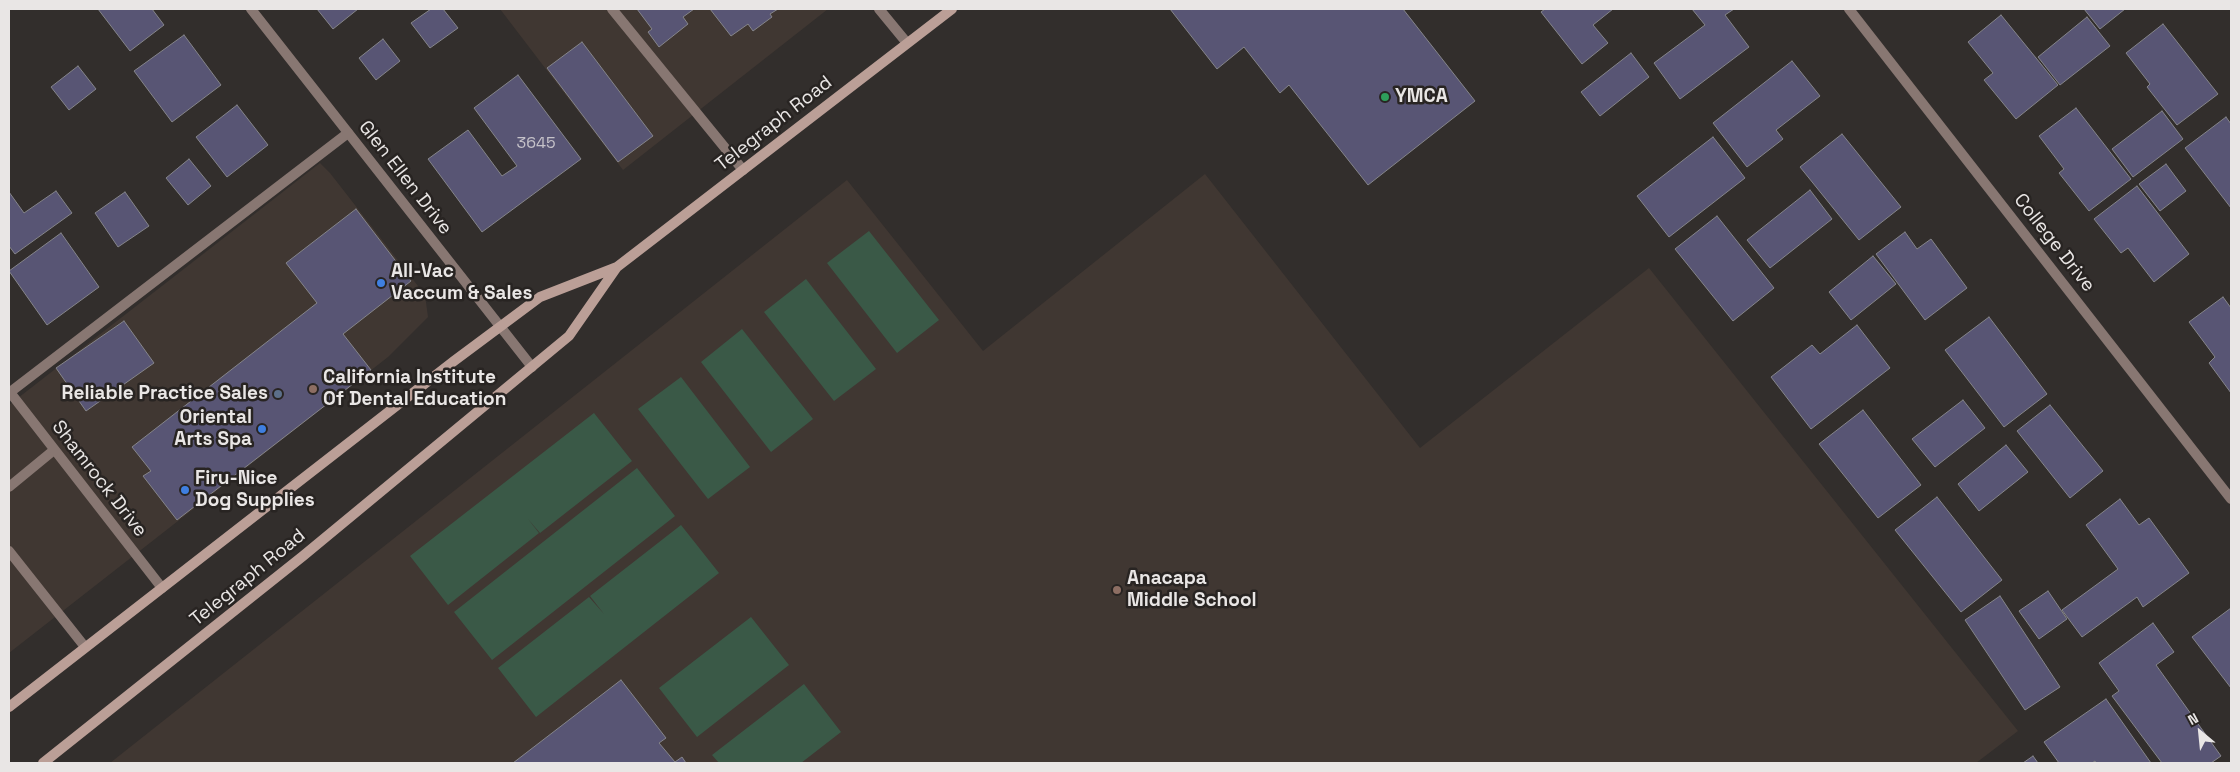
<!DOCTYPE html>
<html>
<head>
<meta charset="utf-8">
<style>
	body { margin:0 }
	#map { position:relative; width:2240px; height:772px; overflow:hidden; background:#322e2c; font-family:"Space Grotesk",sans-serif }
	canvas { display:block }
	.frame { position:absolute; inset:0; border:10px solid #e9e6e5; pointer-events:none }
	.north { position:absolute; left:2175px; top:707px; width:50px; height:50px; -webkit-text-stroke:4px #282422; paint-order:stroke; rotate:332deg; font-size:14px; font-weight:700; line-height:20px; text-align:center; color:#e9e6e5 }
	.north::after { content:''; display:block; margin:auto; width:18px; height:22px; background:#e9e6e5; clip-path:polygon(50% 0,100% 100%,50% 72%,0 100%) }
</style>
</head>
<body>
<div id="map">
<canvas width="2240" height="772"></canvas>
<div class="frame"></div>
<div class="north">N</div>
</div>
<script>
const g = document.querySelector('canvas').getContext('2d');
g.lineJoin = 'round';
function fillPath(path, color) {
  g.fillStyle = color;
  g.fill(path, 'evenodd');
}
function shape(rows) {
  const path = new Path2D();
  for (const r of rows) {
    path.moveTo(r[0], r[1]);
    for (let i = 2; i < r.length; i += 2) path.lineTo(r[i], r[i + 1]);
  }
  return path;
}
function trace(path, color, width, dash) {
  g.strokeStyle = color;
  g.lineWidth = width;
  g.lineCap = dash ? 'butt' : 'round';
  g.setLineDash(dash || []);
  g.stroke(path);
}
function write(font, color, halo, rows, align = 'center') {
  g.font = font + ' "Space Grotesk",sans-serif';
  g.lineWidth = 5;
  g.setLineDash([]);
  g.textBaseline = 'middle';
  g.strokeStyle = halo;
  g.fillStyle = color;
  for (const [text, x, y, turn = 0] of rows) {
    g.save();
    g.translate(x, y);
    g.rotate((+turn || 0) * Math.PI / 180);
    g.textAlign = isNaN(turn) ? turn : align;
    if (halo) g.strokeText(text, 0, 0);
    g.fillText(text, 0, 0);
    g.restore();
  }
}
const built = shape([
	[500,9,828,9,623,170],
	[320,163,330,173,425,295,428,317,388,357,9,653,9,405],
	[1205,174,1420,448,1649,268,2018,731,1976,763,110,763,847,180,983,351]
]);
const green = shape([
	[869,231,939,320,897,353,827,263],
	[806,279,876,369,834,401,764,312],
	[742,329,813,419,771,452,701,362],
	[681,377,750,467,708,499,638,409],
	[594,413,632,461,540,533,528,519,539,533,448,605,410,556],
	[637,468,675,516,492,660,454,612],
	[681,525,719,573,536,717,498,668,589,597,604,614,590,596],
	[751,617,789,665,697,737,659,688],
	[804,684,841,732,801,763,719,763,712,755]
]);
const building = shape([
	[98,9,152,9,164,25,130,51,98,9],
	[317,9,358,9,333,29,317,9],
	[431,9,443,9,458,28,430,48,411,23,431,9],
	[637,9,694,9,683,17,688,24,659,47,648,32,652,29,637,9],
	[710,9,778,9,770,14,772,17,753,31,748,24,731,36,710,9],
	[1170,9,1403,9,1475,101,1368,185,1289,85,1280,93,1244,47,1217,69,1170,9],
	[1545,9,1613,9,1593,25,1608,43,1582,64,1541,12,1545,9],
	[1692,9,1734,9,1725,15,1749,47,1680,99,1654,63,1705,25,1692,9],
	[2084,9,2125,9,2100,29,2084,9],
	[2001,15,2058,85,2016,119,1984,80,1993,73,1968,42,2001,15],
	[2087,17,2110,46,2060,85,2038,57,2087,17],
	[2163,24,2218,94,2177,125,2147,87,2150,84,2126,53,2163,24],
	[184,35,221,85,172,122,134,71,184,35],
	[383,39,400,61,376,80,359,58,383,39],
	[582,42,653,136,618,162,547,68,582,42],
	[1631,53,1649,77,1600,116,1581,92,1631,53],
	[1792,61,1820,96,1776,130,1783,139,1747,167,1713,123,1792,61],
	[78,66,96,89,69,110,51,87,78,66],
	[518,75,581,159,482,232,428,159,468,130,502,176,517,166,474,108,518,75],
	[237,105,268,145,227,177,196,137,237,105],
	[2076,108,2131,179,2089,211,2059,173,2064,169,2039,136,2076,108],
	[2162,111,2183,139,2133,177,2112,149,2162,111],
	[2226,117,2231,124,2231,208,2185,148,2226,117],
	[1842,134,1901,207,1859,240,1800,167,1842,134],
	[1713,137,1745,178,1669,237,1637,196,1713,137],
	[189,159,211,186,188,205,166,178,189,159],
	[2166,164,2186,191,2160,211,2139,184,2166,164],
	[2137,186,2189,254,2154,282,2128,248,2121,253,2094,219,2137,186],
	[1810,190,1832,219,1770,268,1747,240,1810,190],
	[56,191,72,213,15,254,9,246,9,192,24,213,56,191],
	[125,192,149,226,118,247,95,213,125,192],
	[356,209,411,281,343,334,371,370,177,520,143,476,151,471,132,447,317,303,286,263,356,209],
	[1717,216,1774,288,1733,321,1675,249,1717,216],
	[1905,232,1917,249,1931,239,1967,288,1925,320,1876,254,1905,232],
	[61,233,99,287,47,325,9,271,61,233],
	[1873,256,1896,284,1851,320,1829,292,1873,256],
	[2223,297,2231,308,2231,393,2209,363,2215,357,2189,322,2223,297],
	[1989,317,2047,394,2004,427,1945,350,1989,317],
	[124,321,154,363,86,411,56,368,124,321],
	[1857,325,1890,368,1811,429,1771,377,1812,345,1820,354,1857,325],
	[1963,400,1985,428,1935,467,1912,439,1963,400],
	[2050,405,2103,471,2070,498,2017,431,2050,405],
	[1863,410,1921,485,1878,518,1819,444,1863,410],
	[2006,445,2028,472,1979,511,1958,484,2006,445],
	[1937,497,2002,580,1961,612,1895,530,1937,497],
	[2120,499,2139,525,2149,518,2189,573,2143,607,2137,597,2082,637,2062,610,2118,569,2086,525,2120,499],
	[2048,591,2067,619,2039,639,2019,611,2048,591],
	[2000,596,2060,687,2025,710,1965,620,2000,596],
	[2231,608,2231,688,2192,637,2231,608],
	[2153,623,2174,652,2156,665,2221,756,2211,763,2162,763,2112,696,2119,691,2099,663,2153,623],
	[621,680,666,738,659,743,675,762,682,757,686,763,513,763,621,680],
	[2106,699,2151,763,2096,763,2095,761,2092,763,2059,763,2044,742,2106,699],
	[2033,756,2038,763,2023,763,2033,756]
]);
const service = shape([
	[612,9,743,170],
	[879,9,907,43],
	[9,393,348,133],
	[9,487,54,450],
	[9,551,85,647]
]);
const minor = shape([
	[251,9,532,367],
	[1849,9,2231,499],
	[9,391,162,588]
]);
const secondary = shape([
	[9,707,454,361,540,297,617,267,952,9],
	[43,763,303,556,569,336,617,267]
]);
const markers = [
	[1385,97,5,"#2e9e5b"],
	[381,283,5,"#3f7fe0"],
	[313,389,5,"#8d6e63"],
	[278,394,5,"#5c6f8a"],
	[262,429,5,"#3f7fe0"],
	[185,490,5,"#3f7fe0"],
	[1117,590,5,"#8d6e63"]
];
const numberNames = [
	["3645",536,144]
];
const poiNames = [
	["YMCA",1395,97],
	["All-Vac",391,272],
	["Vaccum & Sales",391,294],
	["California Institute",323,378],
	["Of Dental Education",323,400],
	["Reliable Practice Sales",268,394,"right"],
	["Oriental",252,418,"right"],
	["Arts Spa",252,440,"right"],
	["Firu-Nice",195,479],
	["Dog Supplies",195,501],
	["Anacapa",1127,579],
	["Middle School",1127,601]
];
const streetNames = [
	["Telegraph Road",774,124,-38],
	["Glen Ellen Drive",405,178,52],
	["College Drive",2054,243,52],
	["Shamrock Drive",99,479,52],
	["Telegraph Road",248,578,-39]
];
fillPath(built, '#403732');
fillPath(green, '#3a5947');
fillPath(building, '#585574');
trace(building, '#85858a', 1);
trace(service, '#887772', 10);
trace(minor, '#887772', 10);
trace(secondary, '#bb9f97', 10);
for (const [x, y, r, color] of markers) {
  const dot = new Path2D();
  dot.arc(x, y, r, 0, 2 * Math.PI);
  g.fillStyle = color;
  g.fill(dot);
  trace(dot, '#282422', 2);
}
write('16px', '#c5c2c9', null, numberNames);
write('bold 19px', '#e9e6e5', '#282422', poiNames, 'left');
write('19px', '#e9e6e5', '#282422', streetNames);
</script>
</body>
</html>
